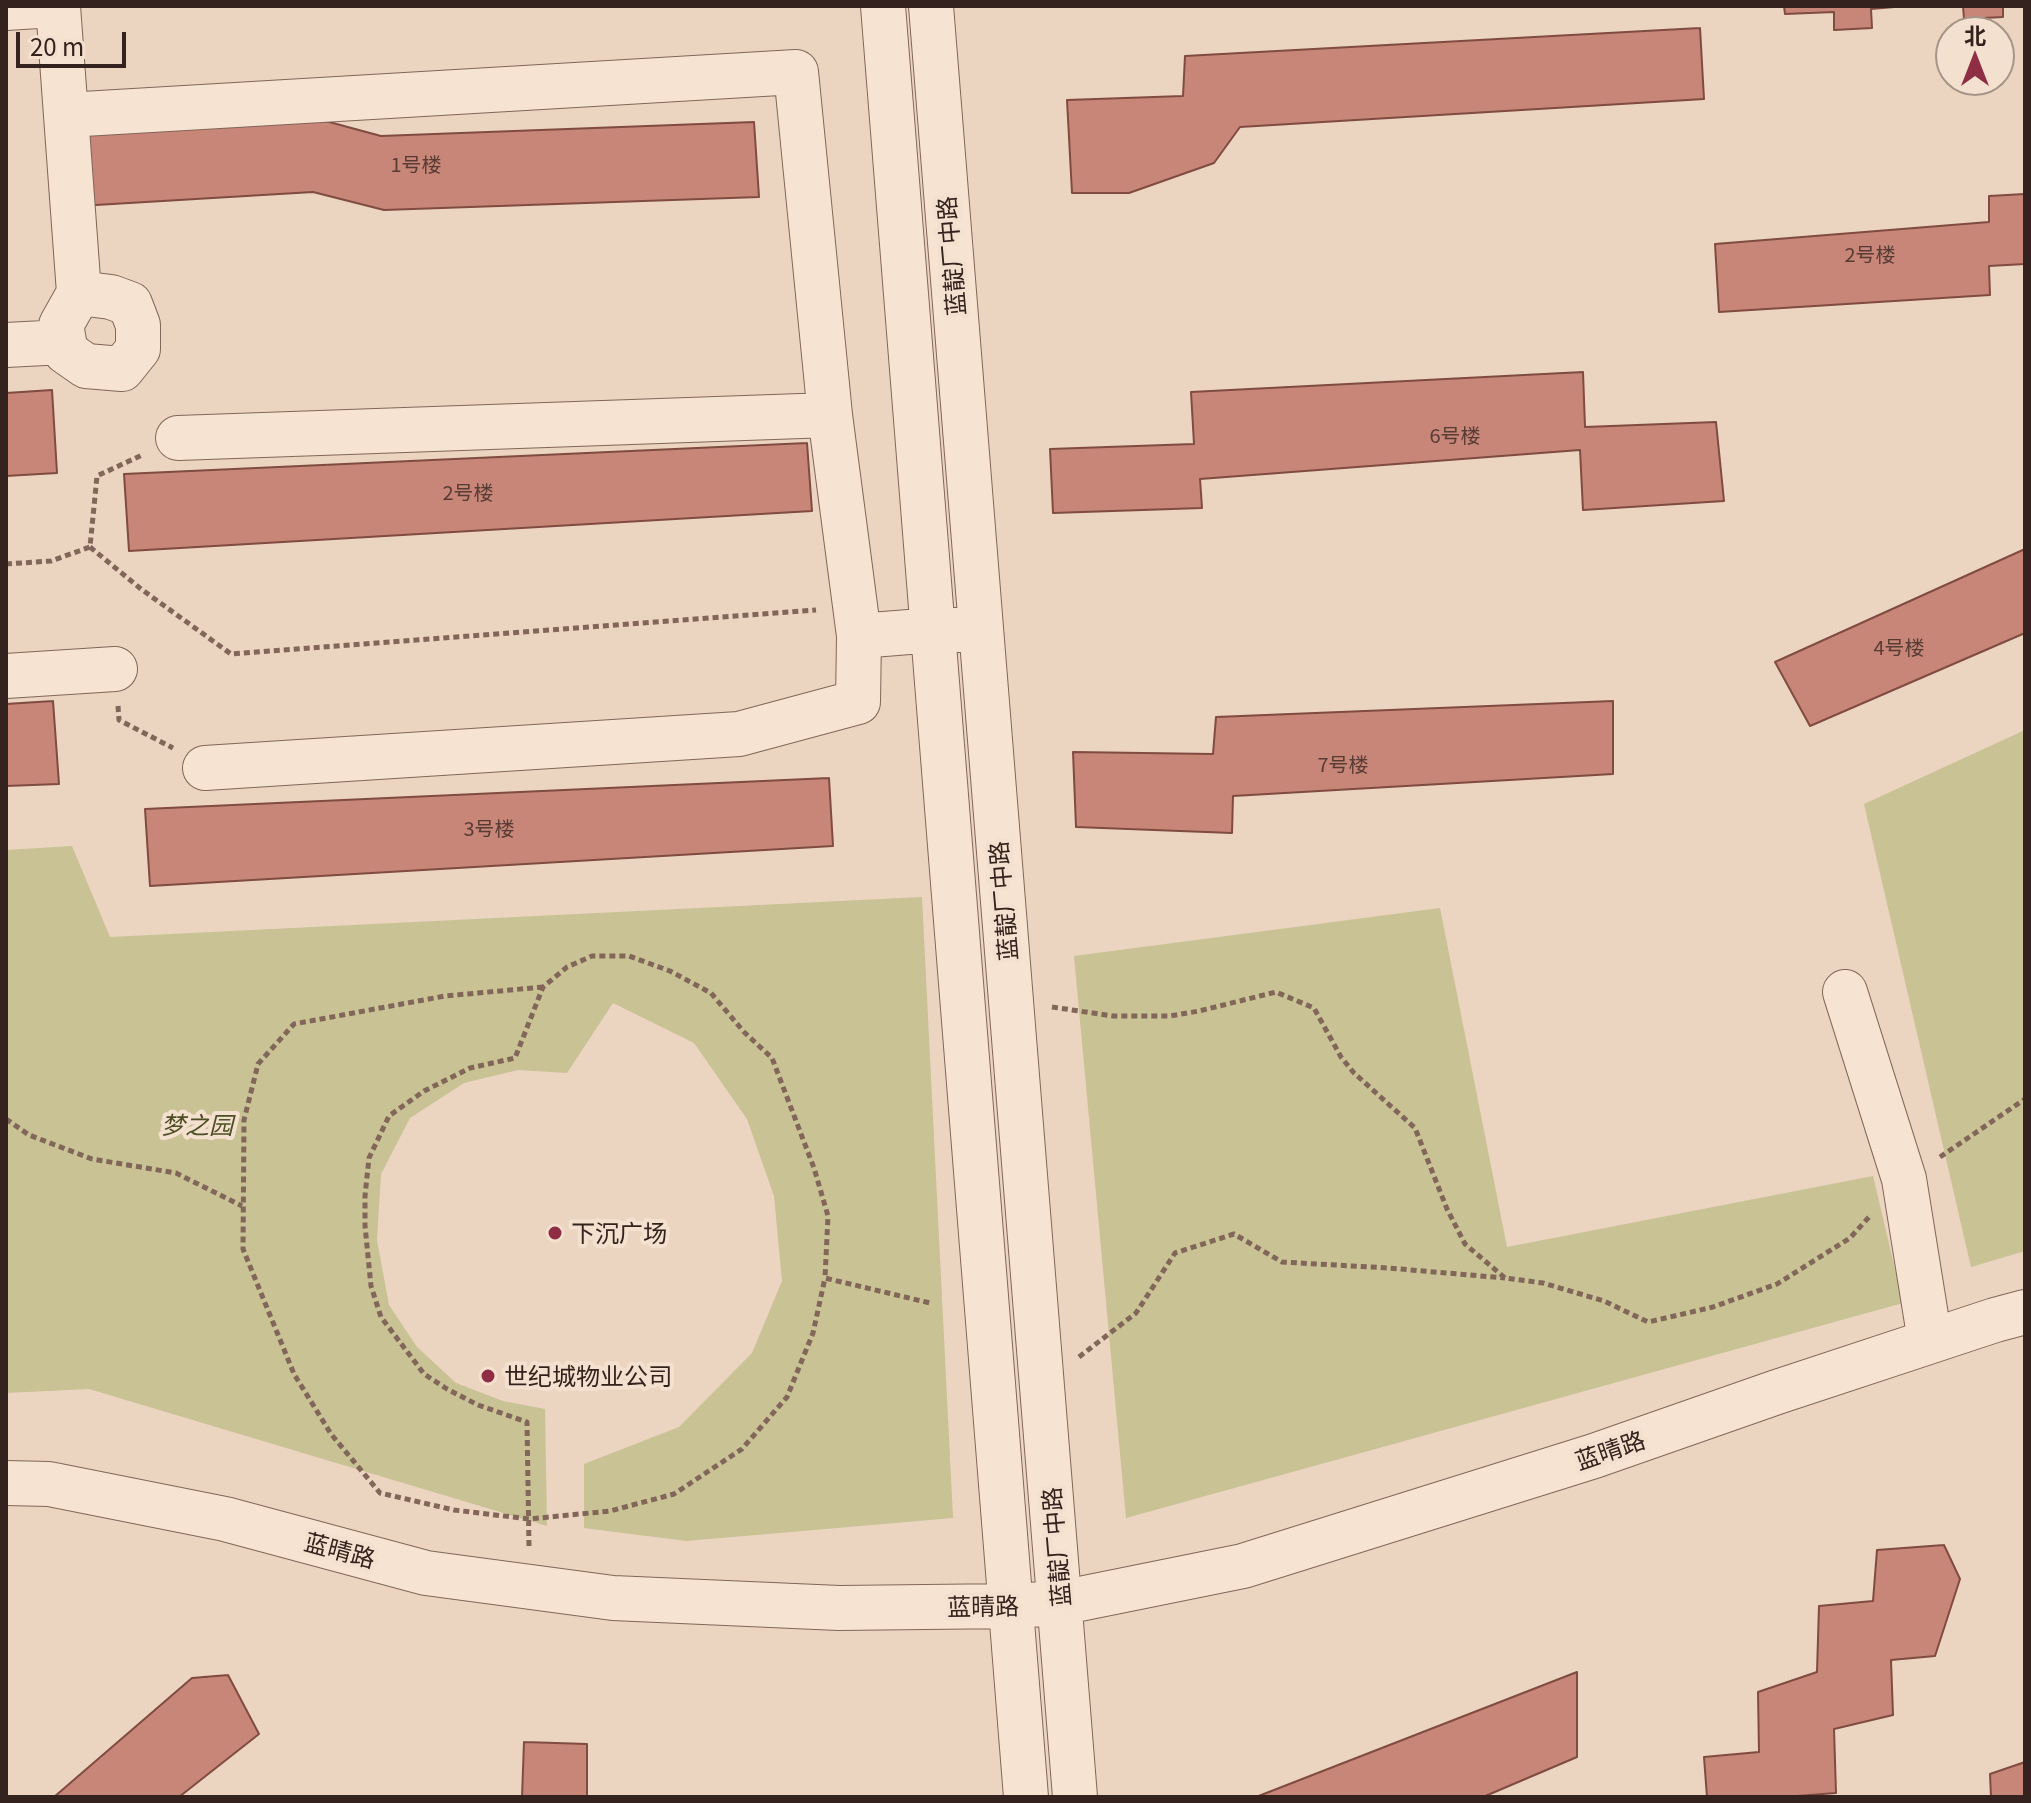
<!DOCTYPE html>
<html>
<head>
<meta charset="utf-8">
<style>
	body { margin:0 }
	#map { position:relative; width:2031px; height:1803px; overflow:hidden; background:#ebd4c0; font-family:Georgia,"Noto Sans SC",serif }
	canvas { display:block }
	.frame { position:absolute; inset:0; border:8px solid #33221d; pointer-events:none }
	.north { position:absolute; left:1935px; top:16px; width:80px; height:80px; box-sizing:border-box; background:#f3e0cf; border:2px solid #a69488; border-radius:50%; rotate:0deg; font-size:22px; font-weight:700; line-height:32px; text-align:center; color:#33221d }
	.north::after { content:''; display:block; margin:auto; width:28px; height:36px; background:#8e2d44; clip-path:polygon(50% 0,100% 100%,50% 72%,0 100%) }
	.scale { position:absolute; left:16px; top:32px; width:110px; height:36px; box-sizing:border-box; border:4px solid #33221d; border-top:0; padding-left:10px; font-size:24px; line-height:28px; white-space:nowrap; color:#33221d; -webkit-text-stroke:6px #f3e0cf; paint-order:stroke }
</style>
</head>
<body>
<div id="map">
<canvas width="2031" height="1803"></canvas>
<div class="frame"></div>
<div class="north">北</div>
<div class="scale">20 m</div>
</div>
<script>
const g = document.querySelector('canvas').getContext('2d');
g.lineJoin = 'round';
function fillPath(path, color) {
  g.fillStyle = color;
  g.fill(path, 'evenodd');
}
function shape(rows) {
  const path = new Path2D();
  for (const r of rows) {
    path.moveTo(r[0], r[1]);
    for (let i = 2; i < r.length; i += 2) path.lineTo(r[i], r[i + 1]);
  }
  return path;
}
function trace(path, color, width, dash) {
  g.strokeStyle = color;
  g.lineWidth = width;
  g.lineCap = dash ? 'butt' : 'round';
  g.setLineDash(dash || []);
  g.stroke(path);
}
function write(font, color, halo, rows, align = 'center') {
  g.font = font + ' Georgia,"Noto Sans SC",serif';
  g.lineWidth = 8;
  g.setLineDash([]);
  g.textBaseline = 'middle';
  g.strokeStyle = halo;
  g.fillStyle = color;
  for (const [text, x, y, turn = 0] of rows) {
    g.save();
    g.translate(x, y);
    g.rotate((+turn || 0) * Math.PI / 180);
    g.textAlign = isNaN(turn) ? turn : align;
    if (halo) g.strokeText(text, 0, 0);
    g.fillText(text, 0, 0);
    g.restore();
  }
}
const green = shape([
	[2025,730,2025,1251,1971,1267,1864,804],
	[72,846,110,937,922,897,953,1518,686,1541,584,1528,584,1464,679,1427,752,1353,782,1281,774,1196,747,1119,694,1043,613,1003,567,1073,518,1070,464,1083,410,1118,381,1174,377,1240,389,1305,417,1347,456,1383,503,1401,545,1409,547,1526,89,1389,6,1393,6,850],
	[1440,908,1507,1247,1873,1176,1903,1303,1126,1518,1074,956]
]);
const building = shape([
	[1784,6,1906,6,1871,9,1872,28,1834,30,1834,12,1785,14,1784,6],
	[1963,6,2003,6,2003,17,1964,19,1963,6],
	[1700,28,1704,99,1240,127,1214,163,1129,193,1072,193,1067,100,1183,96,1185,56,1700,28],
	[307,116,381,136,754,122,759,197,384,210,313,192,79,206,74,129,307,116],
	[2025,194,2025,264,1989,266,1990,295,1719,312,1715,244,1989,222,1989,196,2025,194],
	[1583,372,1585,427,1716,422,1724,501,1583,510,1580,450,1200,479,1202,508,1053,513,1050,449,1194,444,1191,392,1583,372],
	[52,390,57,473,6,476,6,393,52,390],
	[807,443,812,511,129,551,124,474,807,443],
	[2025,549,2025,633,1810,726,1775,662,2025,549],
	[53,701,59,784,6,786,6,704,53,701],
	[1613,701,1613,774,1233,796,1232,833,1076,827,1073,752,1213,754,1216,717,1613,701],
	[829,778,833,846,150,886,145,809,829,778],
	[1944,1545,1960,1579,1935,1656,1891,1660,1893,1715,1834,1729,1836,1793,1784,1797,1707,1797,1704,1757,1759,1752,1758,1692,1817,1672,1819,1606,1873,1601,1877,1550,1944,1545],
	[1577,1672,1577,1757,1483,1797,1256,1797,1577,1672],
	[228,1675,259,1734,179,1797,54,1797,192,1678,228,1675],
	[524,1742,587,1744,587,1797,481,1797,522,1797,524,1742],
	[2025,1762,2025,1797,1991,1797,1990,1774,2025,1762]
]);
const path = shape([
	[90,547,141,589,231,654,816,610],
	[6,564,51,561,90,547,97,476,142,455],
	[118,706,119,720,173,748],
	[543,987,445,996,294,1024,258,1064,244,1120,243,1249,294,1374,331,1434,380,1493,454,1510,529,1519,610,1511,674,1494,742,1449,787,1397,813,1333,825,1278],
	[1052,1007,1113,1016,1170,1016,1199,1011,1276,992,1314,1008,1341,1057,1354,1073,1415,1128,1447,1209,1465,1244,1505,1278,1543,1283,1604,1301,1648,1322,1713,1307,1777,1284,1850,1238,1869,1217],
	[6,1119,29,1135,92,1159,176,1173,242,1206],
	[1940,1157,2025,1099],
	[1079,1357,1136,1313,1175,1253,1234,1234,1282,1262,1388,1268,1505,1278],
	[529,1546,527,1422,478,1405,447,1389,424,1374,381,1317,371,1286,365,1226,365,1196,369,1158,389,1116,424,1091,470,1068,515,1058,543,987,567,967,592,956,629,956,670,971,711,993,744,1032,772,1058,814,1168,828,1216,825,1278,930,1303]
]);
const minor = shape([
	[58,6,79,293,61,325,66,352,86,366,122,369,138,349,138,325,130,304,111,297,79,293],
	[883,6,1026,1797],
	[931,6,1075,1797],
	[6,8,38,6],
	[66,115,796,72,830,415],
	[6,345,64,342],
	[178,438,830,415,859,636,858,702,739,734,205,768],
	[859,636,934,630,961,630],
	[6,676,115,669],
	[1845,992,1904,1179,1930,1341],
	[6,1483,49,1484,225,1519,426,1573,613,1598,839,1608,1012,1606,1060,1603,1243,1566,1594,1456,1777,1392,1995,1320,2025,1312]
]);
const markers = [
	[555,1233,8,"#8e2d44"],
	[488,1376,8,"#8e2d44"]
];
const numberNames = [
	["1号楼",416,164],
	["2号楼",1870,254],
	["6号楼",1455,435],
	["2号楼",468,492],
	["4号楼",1899,647],
	["7号楼",1343,764],
	["3号楼",489,828]
];
const streetNames = [
	["蓝靛厂中路",951,256,-95],
	["蓝靛厂中路",1003,901,-95],
	["蓝晴路",1610,1450,-19],
	["蓝靛厂中路",1056,1547,-95],
	["蓝晴路",340,1550,15],
	["蓝晴路",983,1606,-1]
];
const parkNames = [
	["梦之园",197,1125]
];
const poiNames = [
	["下沉广场",571,1233],
	["世纪城物业公司",504,1376]
];
fillPath(green, '#c8c295');
fillPath(building, '#c78678');
trace(building, '#804b40', 2);
trace(minor, '#826659', 46);
trace(path, '#826659', 5, [6, 4]);
trace(minor, '#f6e3d2', 44);
for (const [x, y, r, color] of markers) {
  const dot = new Path2D();
  dot.arc(x, y, r, 0, 2 * Math.PI);
  g.fillStyle = color;
  g.fill(dot);
  trace(dot, '#f3e0cf', 3);
}
write('20px', '#583b34', null, numberNames);
write('24px', '#33221d', '#f3e0cf', streetNames);
write('italic 24px', '#4d4e24', '#f3e0cf', parkNames);
write('24px', '#33221d', '#f3e0cf', poiNames, 'left');
</script>
</body>
</html>
